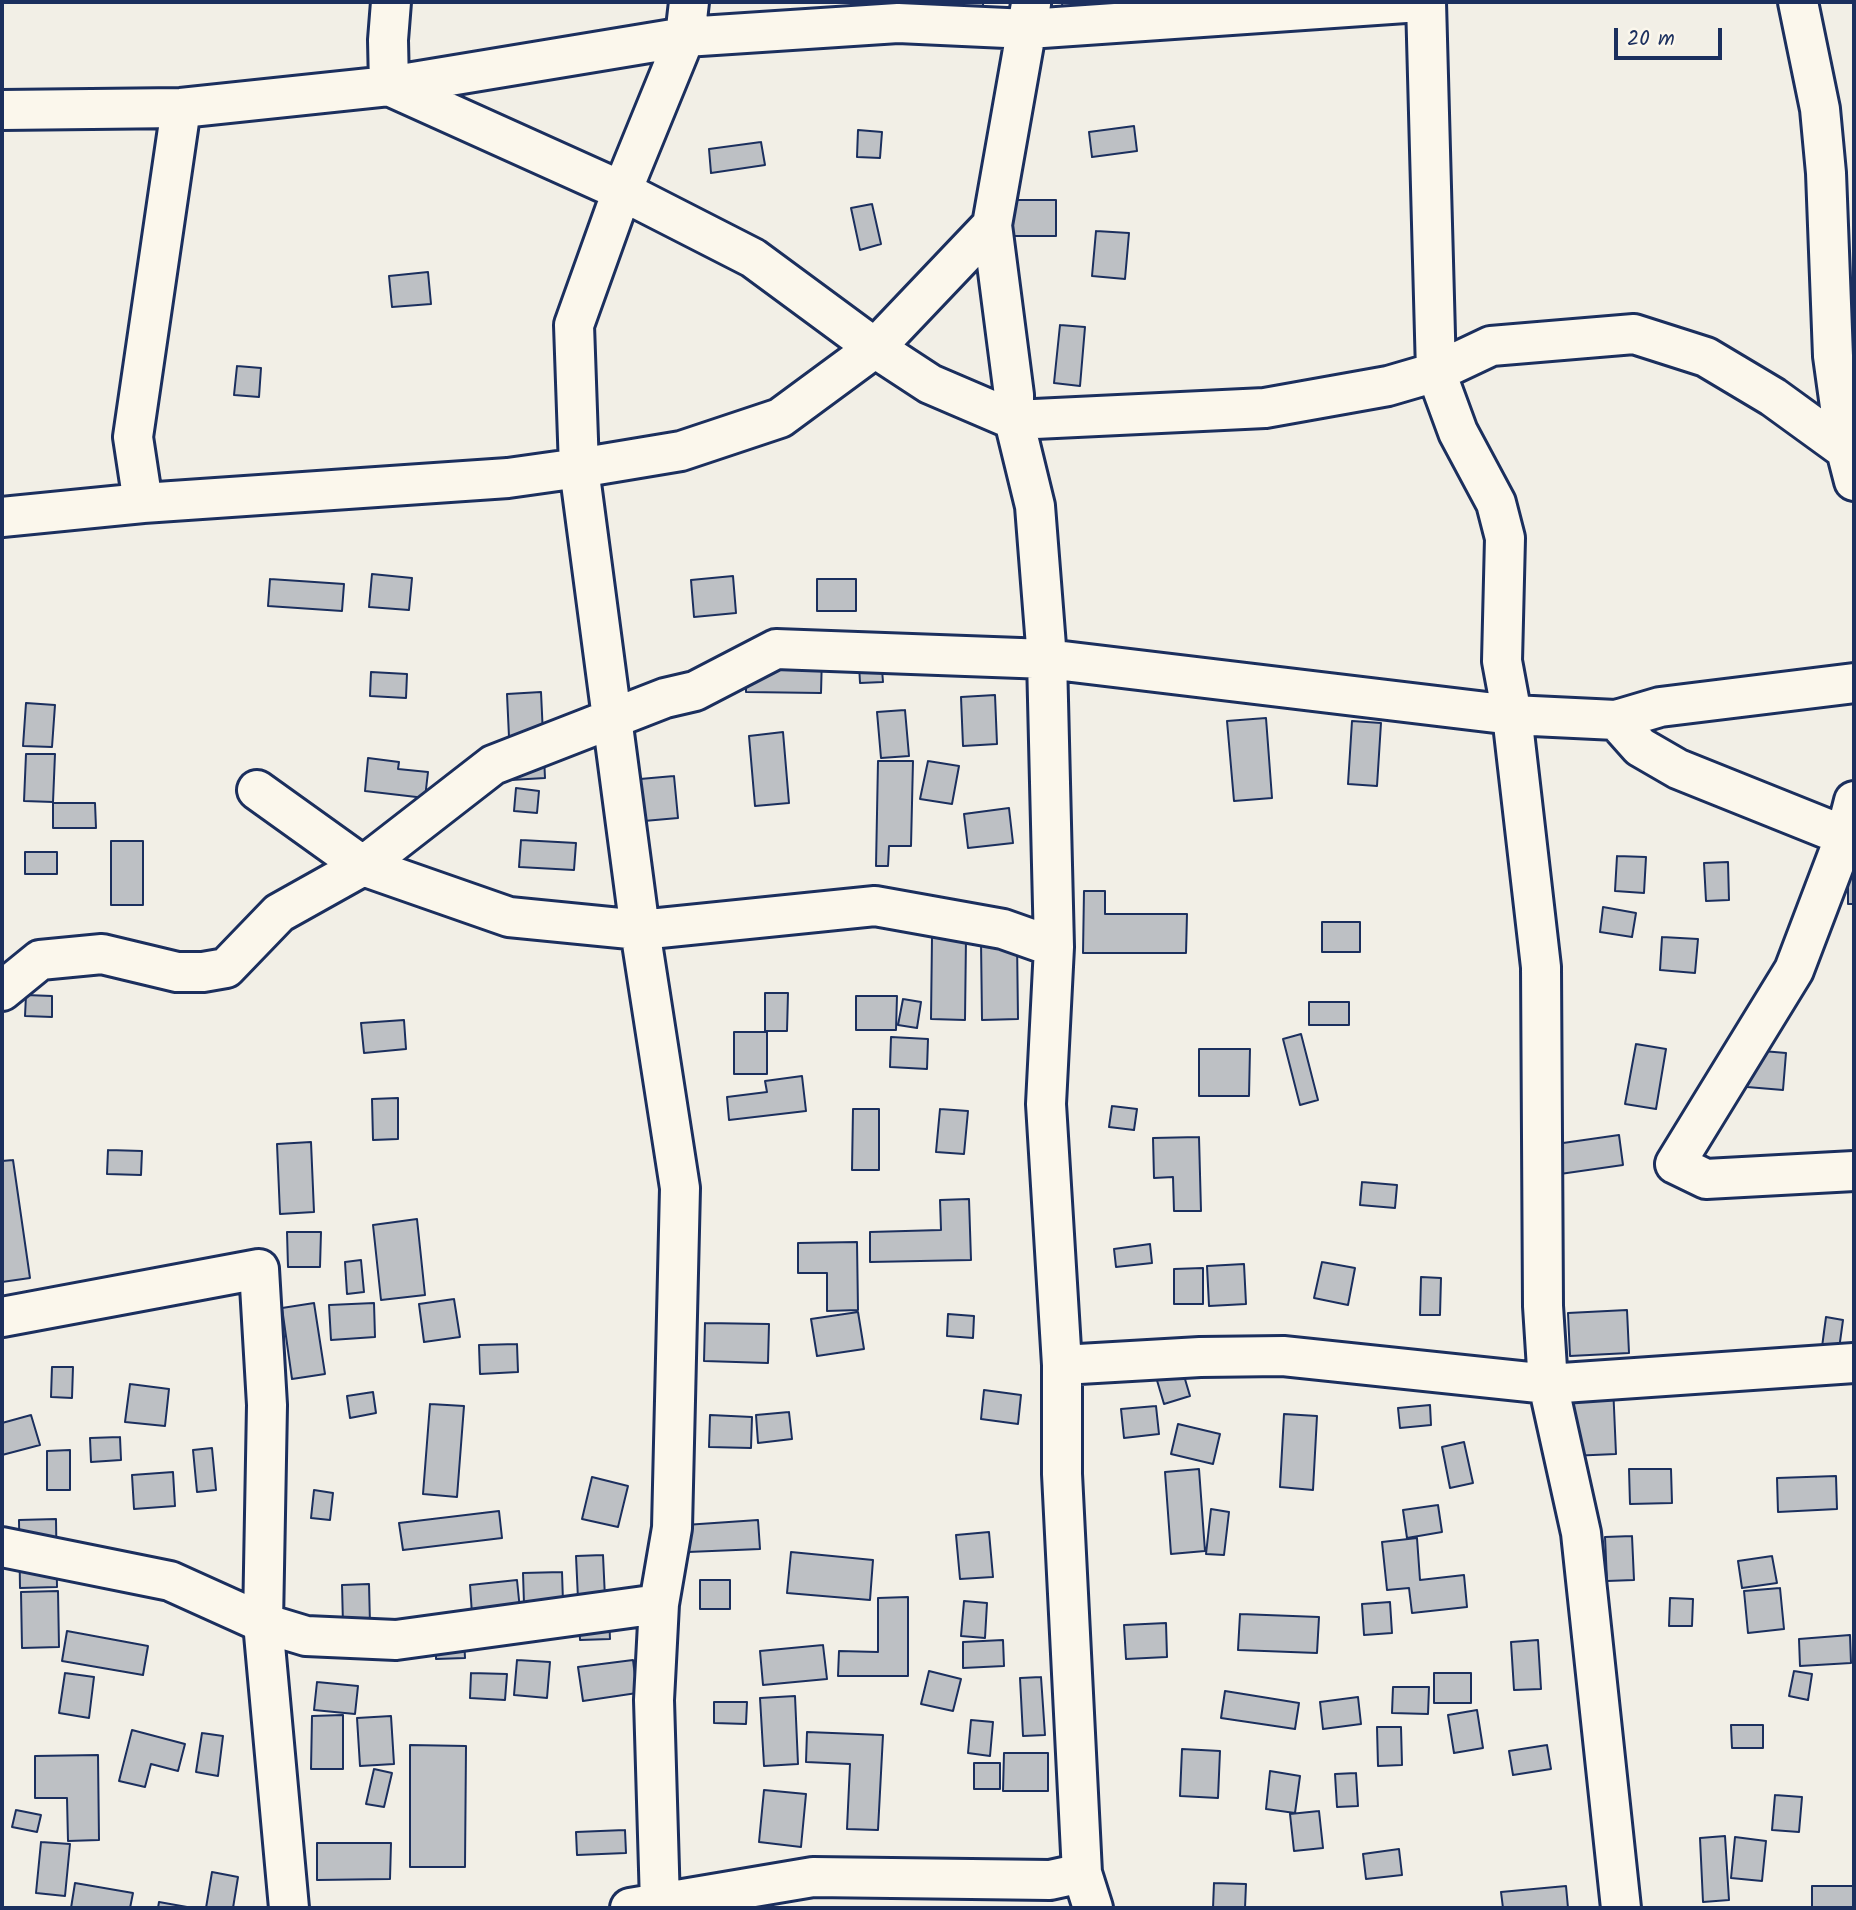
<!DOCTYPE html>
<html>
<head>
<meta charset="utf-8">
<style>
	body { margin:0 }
	#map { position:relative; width:1856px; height:1910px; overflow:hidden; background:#f2efe6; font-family:Kalam,sans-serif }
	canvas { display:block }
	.frame { position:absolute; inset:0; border:4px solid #1b2f5e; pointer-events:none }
	.scale { position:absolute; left:1614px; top:28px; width:108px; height:32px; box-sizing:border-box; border:4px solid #1b2f5e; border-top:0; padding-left:9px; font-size:21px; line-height:24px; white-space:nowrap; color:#1b2f5e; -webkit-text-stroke:5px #fbf7ec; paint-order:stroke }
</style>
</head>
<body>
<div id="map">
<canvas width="1856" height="1910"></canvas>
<div class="frame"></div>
<div class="scale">20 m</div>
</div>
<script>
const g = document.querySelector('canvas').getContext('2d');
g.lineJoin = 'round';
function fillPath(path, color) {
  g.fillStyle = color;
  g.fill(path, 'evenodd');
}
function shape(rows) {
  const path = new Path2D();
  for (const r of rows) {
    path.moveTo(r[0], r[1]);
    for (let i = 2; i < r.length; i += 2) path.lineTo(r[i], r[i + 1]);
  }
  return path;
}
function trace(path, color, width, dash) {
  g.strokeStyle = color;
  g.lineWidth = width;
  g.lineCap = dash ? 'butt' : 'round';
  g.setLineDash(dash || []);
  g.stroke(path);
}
const building = shape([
	[927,2,983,2,983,15,927,16,927,2],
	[1062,2,1085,2,1085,20,1063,21,1062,2],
	[1134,126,1137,151,1092,157,1089,132,1134,126],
	[858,130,882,132,880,158,857,157,858,130],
	[761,142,765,165,711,173,709,149,761,142],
	[1013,200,1056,200,1056,236,1013,236,1013,200],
	[872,204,881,244,860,250,851,208,872,204],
	[1096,231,1129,233,1125,279,1092,276,1096,231],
	[428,272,431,304,392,307,389,276,428,272],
	[1060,325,1085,327,1080,386,1054,383,1060,325],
	[237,366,261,368,259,397,234,395,237,366],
	[372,574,412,578,409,610,369,607,372,574],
	[733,576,736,613,694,617,691,580,733,576],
	[270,579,344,584,342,611,268,606,270,579],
	[817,579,856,579,856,611,817,611,817,579],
	[880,644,883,682,860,683,858,645,880,644],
	[746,655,822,655,821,693,746,692,746,655],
	[371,672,407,674,406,698,370,696,371,672],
	[541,692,545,778,511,780,507,694,541,692],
	[995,695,997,744,963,746,961,697,995,695],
	[26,703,55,705,52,747,23,746,26,703],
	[905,710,909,756,881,758,877,712,905,710],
	[1266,718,1272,798,1234,801,1227,721,1266,718],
	[1352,721,1381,723,1377,786,1348,784,1352,721],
	[783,732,789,803,755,806,749,736,783,732],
	[26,754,55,754,53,802,24,801,26,754],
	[368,758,399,762,398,769,428,772,425,798,365,791,368,758],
	[878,761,913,761,911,846,889,846,888,866,876,866,878,761],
	[928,761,959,766,952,804,920,799,928,761],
	[674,776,678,818,644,821,640,779,674,776],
	[516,788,539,791,537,813,514,811,516,788],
	[53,803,95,803,96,828,53,828,53,803],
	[1009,808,1013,843,968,848,964,814,1009,808],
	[521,840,576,843,574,870,519,867,521,840],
	[111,841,143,841,143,905,111,905,111,841],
	[25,852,57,852,57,874,25,874,25,852],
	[1617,856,1646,857,1644,893,1615,891,1617,856],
	[1848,860,1854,860,1854,904,1848,904,1848,860],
	[1728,862,1729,900,1706,901,1704,863,1728,862],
	[1084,891,1105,891,1105,914,1187,914,1186,953,1083,953,1084,891],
	[1603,907,1636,913,1632,937,1600,932,1603,907],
	[1322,922,1360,922,1360,952,1322,952,1322,922],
	[932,937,966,937,965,1020,931,1019,932,937],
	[1662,937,1698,939,1695,973,1660,970,1662,937],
	[1017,940,1018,1019,982,1020,981,941,1017,940],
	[765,993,788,993,787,1031,765,1031,765,993],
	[26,995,52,996,52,1017,25,1016,26,995],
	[856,996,897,996,896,1030,856,1030,856,996],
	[903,999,921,1002,917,1028,898,1025,903,999],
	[1309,1002,1349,1002,1349,1025,1309,1025,1309,1002],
	[404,1020,406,1049,364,1053,361,1023,404,1020],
	[734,1032,767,1032,767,1074,734,1074,734,1032],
	[1301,1034,1318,1100,1300,1105,1283,1039,1301,1034],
	[891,1037,928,1039,927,1069,890,1067,891,1037],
	[1636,1044,1666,1049,1656,1109,1625,1104,1636,1044],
	[1199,1049,1250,1049,1249,1096,1199,1096,1199,1049],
	[1751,1050,1786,1053,1783,1090,1747,1087,1751,1050],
	[802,1076,806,1111,729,1120,727,1097,767,1092,765,1081,802,1076],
	[398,1098,398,1139,373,1140,372,1099,398,1098],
	[1112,1106,1137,1109,1134,1130,1109,1127,1112,1106],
	[853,1109,879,1109,879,1170,852,1170,853,1109],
	[940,1109,968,1111,964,1154,936,1152,940,1109],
	[1619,1135,1623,1165,1560,1174,1556,1144,1619,1135],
	[1199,1137,1201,1211,1174,1211,1173,1177,1154,1178,1153,1138,1199,1137],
	[311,1142,314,1212,280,1214,277,1144,311,1142],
	[108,1150,142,1151,141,1175,107,1174,108,1150],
	[13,1160,30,1278,2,1282,2,1161,13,1160],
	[1362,1182,1397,1185,1395,1208,1360,1205,1362,1182],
	[969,1199,971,1260,870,1262,870,1232,941,1230,940,1200,969,1199],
	[417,1219,425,1295,381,1300,373,1225,417,1219],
	[287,1232,321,1232,320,1267,288,1267,287,1232],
	[857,1242,858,1310,827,1311,827,1273,798,1273,798,1243,857,1242],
	[1150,1244,1152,1263,1116,1267,1114,1249,1150,1244],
	[361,1260,364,1292,347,1294,345,1262,361,1260],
	[1322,1262,1355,1268,1348,1305,1314,1298,1322,1262],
	[1244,1264,1246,1304,1209,1306,1207,1266,1244,1264],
	[1203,1268,1203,1304,1174,1304,1174,1269,1203,1268],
	[1421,1277,1441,1278,1440,1315,1420,1315,1421,1277],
	[454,1299,460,1337,424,1342,419,1304,454,1299],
	[314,1303,325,1374,292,1379,282,1308,314,1303],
	[374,1303,375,1337,331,1340,329,1305,374,1303],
	[1627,1310,1629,1353,1570,1356,1568,1313,1627,1310],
	[858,1312,864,1349,817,1356,811,1319,858,1312],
	[948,1314,974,1316,973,1338,947,1336,948,1314],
	[1826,1317,1843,1320,1839,1349,1822,1347,1826,1317],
	[705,1323,769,1324,768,1363,704,1361,705,1323],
	[517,1344,518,1372,480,1374,479,1345,517,1344],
	[52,1367,73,1367,72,1398,51,1397,52,1367],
	[1182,1369,1190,1396,1164,1404,1156,1377,1182,1369],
	[130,1384,169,1389,165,1426,125,1422,130,1384],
	[1613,1385,1616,1454,1570,1456,1568,1387,1613,1385],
	[984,1390,1021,1395,1018,1424,981,1419,984,1390],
	[373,1392,376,1413,350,1418,347,1396,373,1392],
	[430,1404,464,1406,457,1497,423,1494,430,1404],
	[1430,1405,1431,1425,1400,1428,1398,1408,1430,1405],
	[1156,1406,1159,1434,1124,1438,1121,1409,1156,1406],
	[789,1412,792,1439,758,1443,756,1415,789,1412],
	[1284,1414,1317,1416,1313,1490,1280,1487,1284,1414],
	[31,1415,40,1445,2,1455,2,1423,31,1415],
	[710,1415,752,1417,751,1448,709,1447,710,1415],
	[1178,1424,1220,1434,1213,1464,1171,1454,1178,1424],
	[120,1437,121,1460,91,1462,90,1438,120,1437],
	[1464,1442,1473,1483,1450,1488,1442,1447,1464,1442],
	[212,1448,216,1490,197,1492,193,1450,212,1448],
	[70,1450,70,1490,47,1490,47,1451,70,1450],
	[1199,1469,1205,1551,1171,1554,1165,1472,1199,1469],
	[1629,1469,1671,1469,1672,1503,1630,1504,1629,1469],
	[173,1472,175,1506,134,1509,132,1475,173,1472],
	[1836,1476,1837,1509,1778,1512,1777,1478,1836,1476],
	[592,1477,628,1486,618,1527,582,1519,592,1477],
	[314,1490,333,1493,330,1520,311,1518,314,1490],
	[1438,1505,1442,1532,1407,1538,1403,1510,1438,1505],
	[1211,1509,1229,1512,1224,1555,1206,1554,1211,1509],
	[499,1511,502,1538,403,1550,399,1523,499,1511],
	[56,1519,57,1587,20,1588,19,1520,56,1519],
	[758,1520,760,1549,688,1552,685,1525,758,1520],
	[989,1532,993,1577,960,1579,956,1535,989,1532],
	[1632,1536,1634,1580,1607,1581,1605,1537,1632,1536],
	[1417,1538,1420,1580,1464,1575,1467,1607,1412,1613,1409,1588,1387,1590,1382,1542,1417,1538],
	[791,1552,873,1560,870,1600,787,1593,791,1552],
	[603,1555,605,1598,578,1599,576,1556,603,1555],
	[1772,1556,1777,1583,1742,1588,1738,1561,1772,1556],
	[562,1572,563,1602,524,1604,523,1573,562,1572],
	[517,1580,520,1610,472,1614,470,1585,517,1580],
	[700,1580,730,1580,730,1609,700,1609,700,1580],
	[369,1584,370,1624,343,1625,342,1585,369,1584],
	[1780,1588,1784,1629,1748,1633,1744,1591,1780,1588],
	[58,1591,59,1647,22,1648,21,1592,58,1591],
	[908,1597,908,1676,838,1676,839,1651,878,1652,878,1598,908,1597],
	[1670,1598,1693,1599,1692,1626,1669,1626,1670,1598],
	[964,1601,987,1603,985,1638,961,1636,964,1601],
	[1390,1602,1392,1633,1364,1635,1362,1604,1390,1602],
	[609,1613,610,1639,580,1640,579,1615,609,1613],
	[1240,1614,1319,1617,1317,1653,1238,1650,1240,1614],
	[1166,1623,1167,1657,1126,1659,1124,1625,1166,1623],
	[67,1631,148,1646,143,1675,62,1661,67,1631],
	[1850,1635,1851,1663,1800,1666,1799,1639,1850,1635],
	[464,1637,465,1658,436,1659,436,1638,464,1637],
	[1003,1640,1004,1666,963,1668,963,1642,1003,1640],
	[1538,1640,1541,1689,1514,1690,1511,1642,1538,1640],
	[823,1645,827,1679,763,1685,760,1651,823,1645],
	[517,1660,550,1662,547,1698,514,1695,517,1660],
	[633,1660,637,1693,583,1701,578,1667,633,1660],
	[929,1671,961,1679,953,1711,921,1704,929,1671],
	[1794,1671,1812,1674,1808,1700,1789,1696,1794,1671],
	[65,1673,94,1677,89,1718,59,1713,65,1673],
	[471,1673,507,1674,505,1700,470,1698,471,1673],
	[1434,1673,1471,1673,1471,1703,1434,1703,1434,1673],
	[1041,1677,1045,1735,1023,1736,1020,1678,1041,1677],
	[317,1682,358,1686,355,1714,314,1710,317,1682],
	[1393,1687,1429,1687,1428,1714,1392,1713,1393,1687],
	[1225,1691,1299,1703,1295,1729,1221,1718,1225,1691],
	[795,1696,798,1764,764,1766,760,1698,795,1696],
	[1358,1697,1361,1724,1323,1729,1320,1702,1358,1697],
	[714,1702,747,1702,746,1724,714,1723,714,1702],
	[1477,1710,1483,1748,1454,1753,1448,1715,1477,1710],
	[343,1715,343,1769,311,1769,312,1716,343,1715],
	[391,1716,394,1764,360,1766,357,1718,391,1716],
	[971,1720,993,1722,990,1756,968,1753,971,1720],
	[1731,1725,1763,1725,1763,1748,1732,1748,1731,1725],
	[1377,1727,1401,1727,1402,1765,1378,1766,1377,1727],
	[132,1730,185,1744,178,1771,151,1764,145,1787,119,1781,132,1730],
	[807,1732,883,1735,878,1830,847,1829,850,1764,806,1762,807,1732],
	[202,1733,223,1736,218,1776,196,1772,202,1733],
	[410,1745,466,1746,465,1867,410,1867,410,1745],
	[1547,1745,1551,1769,1513,1775,1509,1751,1547,1745],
	[1182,1749,1220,1751,1218,1798,1180,1796,1182,1749],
	[1004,1753,1048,1753,1048,1791,1003,1791,1004,1753],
	[98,1755,99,1840,68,1841,67,1798,35,1798,35,1756,98,1755],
	[974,1763,1000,1763,1000,1789,974,1789,974,1763],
	[374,1769,392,1773,384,1807,366,1804,374,1769],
	[1270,1771,1300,1776,1295,1813,1266,1809,1270,1771],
	[1356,1773,1358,1806,1337,1807,1335,1774,1356,1773],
	[764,1790,806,1794,801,1847,759,1842,764,1790],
	[1775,1795,1802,1797,1799,1832,1772,1830,1775,1795],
	[16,1810,41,1815,37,1832,12,1827,16,1810],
	[1319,1811,1323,1848,1294,1851,1290,1814,1319,1811],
	[625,1830,626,1853,577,1855,576,1832,625,1830],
	[1725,1836,1729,1900,1703,1902,1700,1838,1725,1836],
	[1735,1837,1766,1841,1762,1881,1731,1878,1735,1837],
	[41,1842,70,1844,65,1896,36,1893,41,1842],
	[317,1843,391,1843,390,1879,317,1880,317,1843],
	[1399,1849,1402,1875,1366,1879,1363,1854,1399,1849],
	[212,1872,238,1877,233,1908,206,1908,212,1872],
	[75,1883,133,1893,130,1908,71,1908,75,1883],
	[1214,1883,1246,1884,1245,1908,1213,1908,1214,1883],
	[1566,1886,1568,1908,1503,1908,1501,1892,1566,1886],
	[1812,1886,1854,1886,1854,1908,1812,1908,1812,1886],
	[159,1902,187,1907,187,1908,158,1908,159,1902]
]);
const street = shape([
	[391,2,388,40,389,86,622,191,753,258,875,348,930,384,1014,420,1265,408,1388,386,1436,372,1491,346,1634,334,1706,357,1773,397,1846,450],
	[1426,2,1436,372,1458,432,1496,503,1505,538,1502,661,1512,715,1541,967,1543,1306,1548,1384,1581,1533,1621,1908],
	[1798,2,1820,109,1826,173,1833,356,1846,450,1854,481],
	[2,110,181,108,389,86,685,37,898,23,1028,29,1420,2],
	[992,225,1014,395,1014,420,1035,506,1047,659,1054,947,1046,1104,1062,1365,1062,1474,1082,1873,1093,1908],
	[143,503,133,437,181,108],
	[2,517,143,503,508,478,579,468,681,451,780,418,875,348,992,225,1031,4],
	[1616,720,1640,747,1678,769,1845,836,1854,843],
	[257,790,363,866,509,917,640,930,875,906,1003,929,1054,947],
	[1854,801,1845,836,1794,970,1675,1164,1706,1179,1854,1171],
	[2,991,40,960,102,954,177,972,203,972,226,968,279,913,363,866,493,765,665,698,695,691,776,649,1047,659,1512,715,1616,720,1660,707,1854,683],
	[2,1317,259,1269,267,1405,263,1623,289,1908],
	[1062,1365,1200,1357,1283,1356,1548,1384,1854,1363],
	[2,1547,170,1581,263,1623,306,1636,396,1640,659,1604],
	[660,1903,654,1700,659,1604,672,1528,680,1188,640,930,579,468,574,325,622,191,685,37,689,2],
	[630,1908,813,1877,1050,1880,1082,1873]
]);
fillPath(building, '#bdc0c4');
trace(building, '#1b2f5e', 2);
trace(street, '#1b2f5e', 44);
trace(street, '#fbf7ec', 38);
</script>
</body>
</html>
